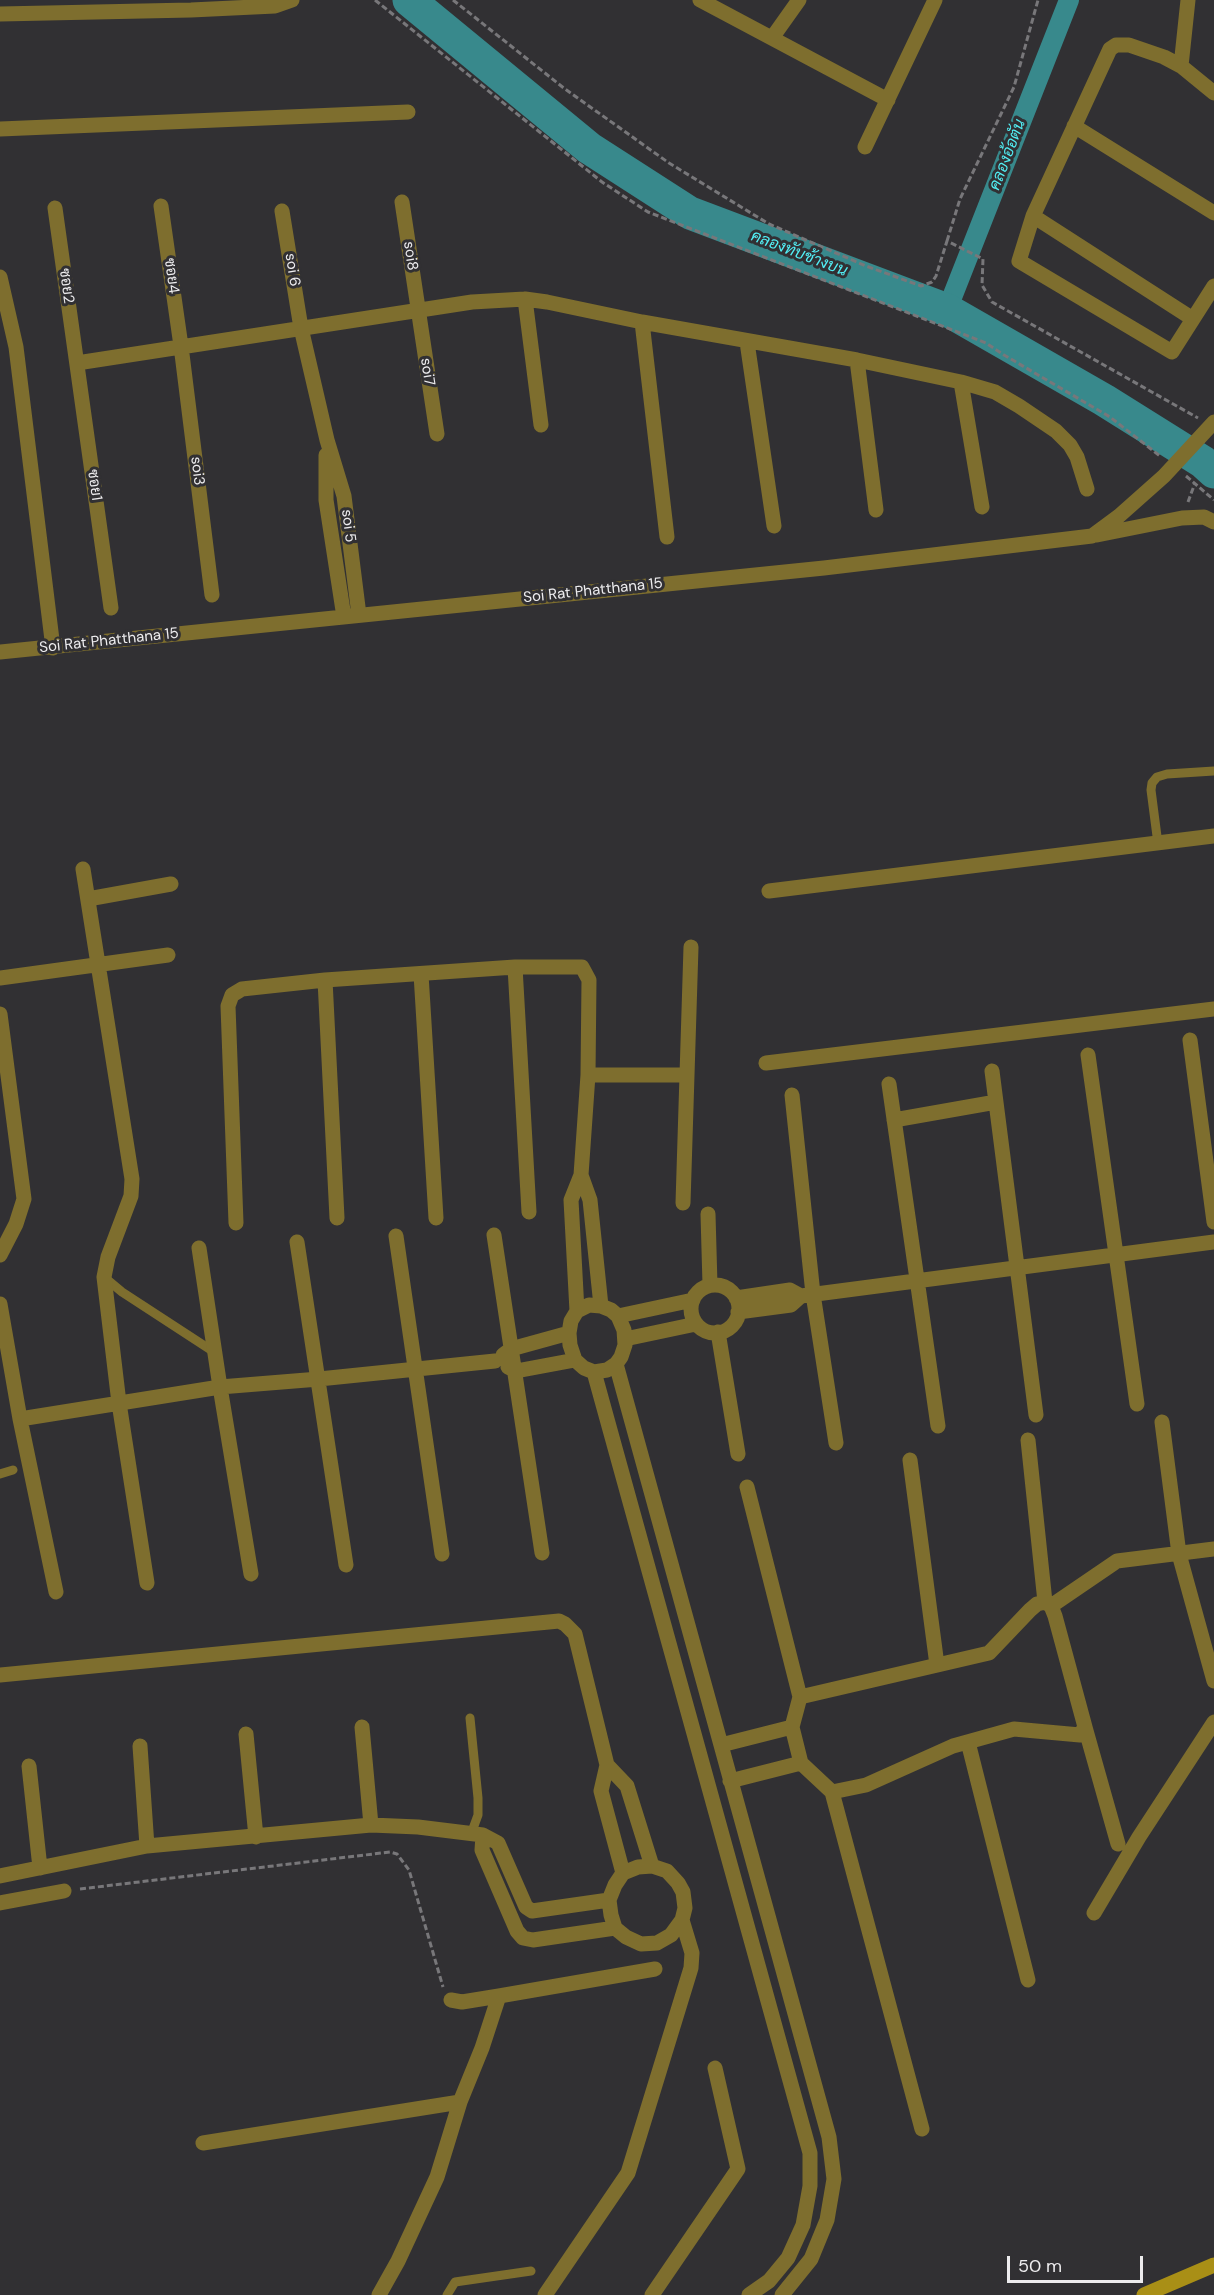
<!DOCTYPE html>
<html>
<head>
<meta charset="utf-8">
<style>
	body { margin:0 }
	#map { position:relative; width:1214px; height:2295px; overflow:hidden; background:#313033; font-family:"DM Sans",sans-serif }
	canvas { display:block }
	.scale { position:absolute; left:1007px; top:2256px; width:136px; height:27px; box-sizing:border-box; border:3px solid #edecee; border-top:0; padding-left:8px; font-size:18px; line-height:21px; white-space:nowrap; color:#edecee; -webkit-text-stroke:4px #313033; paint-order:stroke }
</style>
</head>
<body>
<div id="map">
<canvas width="1214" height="2295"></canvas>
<div class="scale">50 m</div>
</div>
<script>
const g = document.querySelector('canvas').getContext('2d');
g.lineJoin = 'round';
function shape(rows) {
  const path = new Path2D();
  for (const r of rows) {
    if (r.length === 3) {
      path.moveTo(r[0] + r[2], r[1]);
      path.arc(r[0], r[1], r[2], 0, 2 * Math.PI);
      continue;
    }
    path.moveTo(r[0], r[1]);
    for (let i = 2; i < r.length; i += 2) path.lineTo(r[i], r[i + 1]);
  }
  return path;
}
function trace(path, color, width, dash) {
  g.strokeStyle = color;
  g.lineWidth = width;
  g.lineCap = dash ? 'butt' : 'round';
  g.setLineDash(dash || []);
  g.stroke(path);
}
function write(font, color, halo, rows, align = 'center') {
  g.font = font + ' "DM Sans",Sarabun,sans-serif';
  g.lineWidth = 6;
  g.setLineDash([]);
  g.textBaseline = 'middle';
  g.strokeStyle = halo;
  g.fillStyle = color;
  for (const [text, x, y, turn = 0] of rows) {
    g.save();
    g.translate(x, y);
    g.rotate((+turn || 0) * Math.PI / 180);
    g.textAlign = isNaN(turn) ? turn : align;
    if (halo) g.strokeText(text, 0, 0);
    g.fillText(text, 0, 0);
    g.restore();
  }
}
const canal = shape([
	[947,310,1069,0]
]);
const river = shape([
	[409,0,589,148,690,213,947,310,1104,400,1203,462,1214,472]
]);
const path = shape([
	[375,0,602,182,648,212,986,343,1004,355,1110,417,1160,456],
	[453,0,565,89,669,163,769,224,866,266,921,286,932,282,936,276,947,241,983,259,982,285,992,302,1198,418],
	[947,241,960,199,1014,87,1038,0],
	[1186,476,1214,500],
	[1188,502,1195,483],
	[80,1889,390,1852,397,1854,409,1870,443,1987]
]);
const service = shape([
	[1158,844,1151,790,1152,783,1157,777,1167,774,1214,771],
	[104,1277,122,1292,214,1352],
	[0,1474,13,1470],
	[470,1718,478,1798,478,1815,471,1834],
	[447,2295,455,2282,531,2271]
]);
const minor = shape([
	[700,0,888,100],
	[1188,0,1181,66,1214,93],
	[0,14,191,10,275,6,292,0],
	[772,38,799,0],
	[1181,66,1164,57,1129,45,1116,45,1110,49,1033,216,1193,319],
	[1074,126,1214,213],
	[0,129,408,112],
	[865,147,935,0],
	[402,202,437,434],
	[161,206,181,346,212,595],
	[55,208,111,608],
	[282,211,301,328,327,440,344,496,359,615],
	[1033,216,1019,261,1172,352,1214,286],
	[0,277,16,347,53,648],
	[525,299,541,425],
	[642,322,667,537],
	[747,342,774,526],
	[857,360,876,510],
	[77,363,472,302,525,299,547,302,642,322,857,360,961,382,995,392,1019,406,1056,431,1070,445,1077,457,1087,489],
	[961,382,982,507],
	[326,455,326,500,344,617],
	[1097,535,1182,518,1204,517,1214,522],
	[0,652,824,568,1092,536,1119,516,1164,476,1214,422],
	[83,869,132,1179,131,1196,108,1257,104,1277,119,1403,147,1583],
	[769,891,1214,836],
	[88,899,171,884],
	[515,967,529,1212],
	[421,974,436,1218],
	[0,978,168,955],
	[325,980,337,1218],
	[0,1014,24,1199,16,1224,0,1255],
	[1190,1040,1214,1222],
	[1088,1055,1137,1404],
	[766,1063,1214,1009],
	[992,1071,1036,1415],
	[588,1075,687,1075],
	[889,1084,938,1426],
	[792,1095,813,1294,836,1443],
	[894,1120,996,1102],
	[683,1203,691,947],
	[708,1214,710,1285],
	[236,1223,228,1006,232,995,242,989,325,980,515,967,582,967,589,980,588,1075,581,1175],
	[494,1235,542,1553],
	[396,1236,442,1554],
	[297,1242,346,1565],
	[199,1248,220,1387,251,1574],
	[715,1309,24],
	[801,1296,1214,1242],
	[736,1298,790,1290,801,1296,791,1305,738,1312],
	[0,1304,20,1419,56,1592],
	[589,1305,601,1306,611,1310,618,1316,624,1330,625,1345,621,1357,616,1364,607,1370,594,1372,584,1368,575,1360,570,1345,569,1333,571,1321,577,1311,589,1305],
	[577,1311,571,1200,581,1175,590,1200,601,1306],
	[618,1316,693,1300],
	[718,1332,738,1454],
	[625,1339,696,1324],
	[503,1355,511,1349,569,1333],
	[616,1364,829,2137,834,2179,827,2220,811,2259,782,2295],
	[508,1367,516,1371,575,1360],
	[594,1372,810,2153,810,2186,803,2225,788,2258,769,2281,749,2295],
	[20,1419,220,1387,319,1379,495,1361],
	[1162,1422,1179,1554,1214,1681],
	[910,1460,937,1665],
	[747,1487,800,1697],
	[1051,1606,1117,1561,1214,1549],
	[0,1675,559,1621,565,1624,575,1634,607,1765],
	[362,1727,371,1825],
	[792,1727,801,1763],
	[1085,1727,1118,1844],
	[246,1734,256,1837],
	[968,1742,1028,1980],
	[721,1745,792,1727,800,1697,989,1653,1030,1610,1037,1604,1045,1602],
	[140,1746,147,1846],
	[29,1766,40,1868],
	[730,1781,801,1763,832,1792,866,1785,953,1746,1014,1729,1080,1735,1085,1727,1055,1616,1051,1606,1045,1602,1028,1440],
	[832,1792,922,2129],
	[623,1873,601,1791,607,1765,627,1786,652,1866],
	[0,1876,147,1846,371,1825,418,1827,483,1835],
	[609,1900,532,1911,526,1907,498,1843,483,1835,482,1850,517,1931,523,1938,533,1940,615,1928],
	[0,1903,64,1891],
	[1094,1913,1139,1837,1214,1722],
	[451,2000,462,2002,499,1996,655,1969],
	[460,2102,482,2048,499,1996],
	[203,2143,460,2102,437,2177,398,2261,379,2295],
	[545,2295,628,2173,691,1968,692,1953,682,1920,685,1908,683,1892,678,1883,667,1871,652,1866,638,1867,623,1873,615,1885,609,1900,611,1915,615,1928,626,1937,641,1944,657,1943,671,1935,682,1920],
	[652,2295,738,2169,715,2068]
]);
const secondary = shape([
	[1144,2295,1214,2265]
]);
const streetNames = [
	["soi8",410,256,82],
	["soi 6",292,270,81],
	["ซอย4",171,276,82],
	["ซอย2",66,286,82],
	["soi7",427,372,81],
	["soi3",197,471,83],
	["ซอย1",94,485,82],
	["soi 5",348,526,83],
	["Soi Rat Phatthana 15",593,591,-6],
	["Soi Rat Phatthana 15",109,641,-6]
];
const waterNames = [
	["คลองอ้อตัน",1008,155,-69],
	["คลองทับช้างบน",799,254,21]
];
trace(canal, '#38898c', 20);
trace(river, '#38898c', 33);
trace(path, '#78777a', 3, [6, 3]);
trace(service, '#7e6e2e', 9);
trace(minor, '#7e6e2e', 15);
trace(secondary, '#a98f16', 15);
write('15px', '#edecee', '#313033', streetNames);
write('italic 16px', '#52eef4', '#313033', waterNames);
</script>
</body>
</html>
